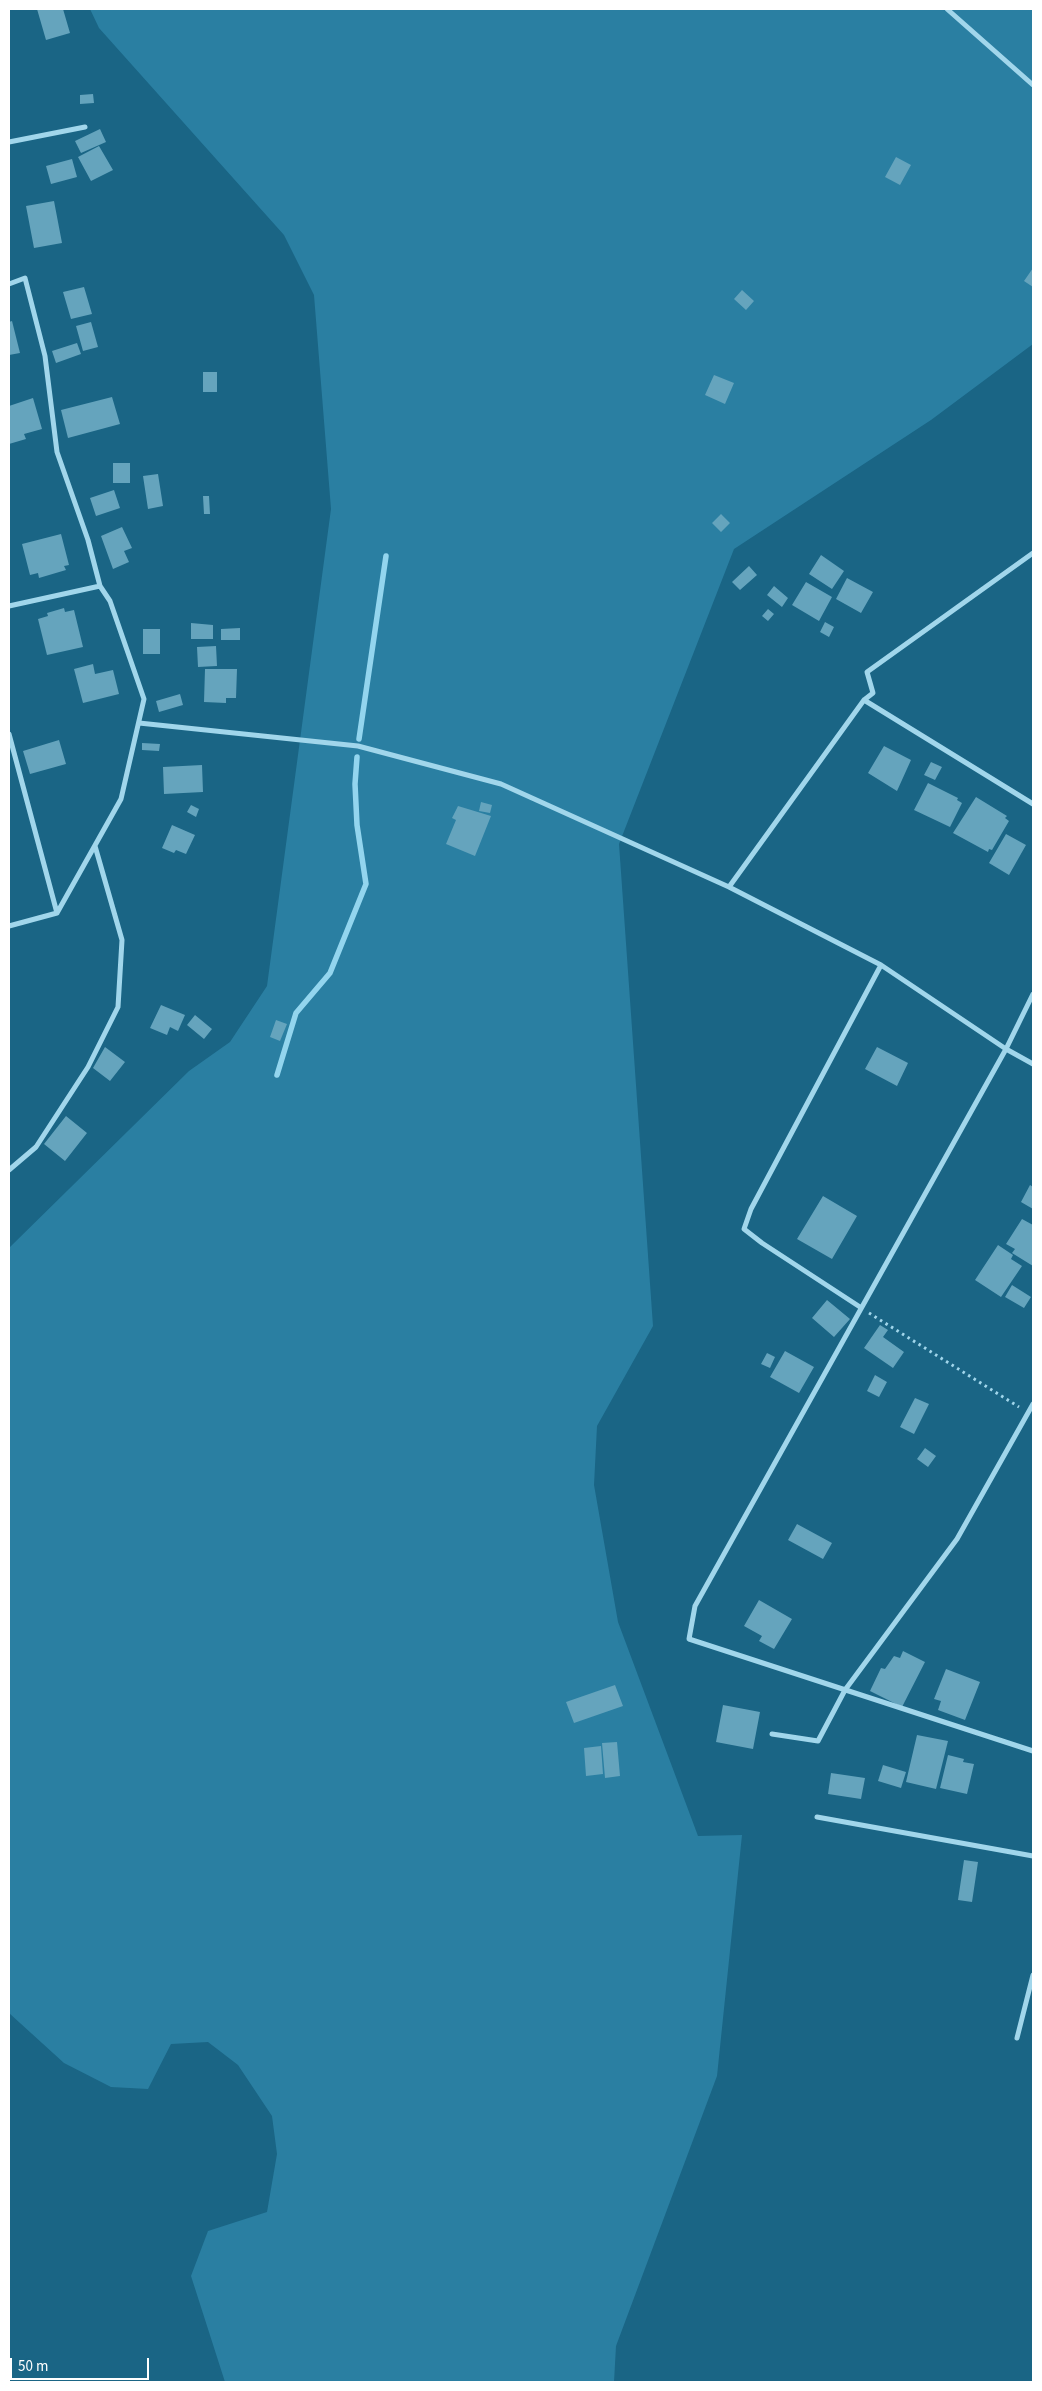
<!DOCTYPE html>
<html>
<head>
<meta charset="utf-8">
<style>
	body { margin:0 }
	#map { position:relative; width:1042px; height:2391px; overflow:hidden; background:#1a6585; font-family:"Source Sans 3",sans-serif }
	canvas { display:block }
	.frame { position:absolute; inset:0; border:10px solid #fff; pointer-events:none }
	.scale { position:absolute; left:10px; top:2358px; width:139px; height:22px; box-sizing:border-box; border:2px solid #fff; border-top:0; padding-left:6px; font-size:15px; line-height:18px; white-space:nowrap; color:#fff; -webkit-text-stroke:4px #1a6585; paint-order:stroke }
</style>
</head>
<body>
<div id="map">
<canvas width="1042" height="2391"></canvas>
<div class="frame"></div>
<div class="scale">50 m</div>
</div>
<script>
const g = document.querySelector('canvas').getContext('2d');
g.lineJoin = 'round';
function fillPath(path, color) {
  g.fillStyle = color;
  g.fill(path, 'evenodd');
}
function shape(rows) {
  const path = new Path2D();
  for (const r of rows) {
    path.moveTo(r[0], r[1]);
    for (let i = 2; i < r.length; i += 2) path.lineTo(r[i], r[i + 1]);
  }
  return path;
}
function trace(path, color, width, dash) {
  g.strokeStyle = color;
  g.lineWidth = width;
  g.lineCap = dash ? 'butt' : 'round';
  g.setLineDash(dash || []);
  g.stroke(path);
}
const green = shape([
	[90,9,1033,9,1033,344,931,420,734,549,619,844,653,1326,597,1426,594,1485,618,1622,698,1836,742,1835,717,2076,616,2346,614,2382,225,2382,191,2276,208,2231,267,2212,277,2154,272,2116,238,2065,208,2042,171,2044,148,2089,111,2087,64,2063,9,2013,9,1248,189,1071,230,1042,267,986,331,509,314,295,284,235,99,28]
]);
const stream = shape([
	[359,739,386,556],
	[277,1075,296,1013,330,973,366,884,357,825,355,784,357,757]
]);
const building = shape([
	[37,9,63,9,70,33,46,40],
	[93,94,94,103,80,104,80,95],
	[100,129,106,142,81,153,75,141],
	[99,146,113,170,91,181,78,157],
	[896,157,911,165,900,185,885,177],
	[72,159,77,177,51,184,46,166],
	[54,201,62,243,34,248,26,206],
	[1033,268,1033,287,1024,281],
	[84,287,92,314,71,319,63,292],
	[742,290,754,301,746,310,734,299],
	[12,321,20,353,9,355,9,322],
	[91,322,98,347,83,351,76,326],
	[77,343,81,354,56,363,52,351],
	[203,372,217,372,217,392,203,392],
	[714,375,734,383,725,404,705,395],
	[112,397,120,424,68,438,61,410],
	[33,398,42,429,24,434,26,439,9,444,9,406],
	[113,463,130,463,130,483,113,483],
	[158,474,163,506,148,509,143,476],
	[114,490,120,508,96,516,90,498],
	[203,496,209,496,210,514,204,514],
	[721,514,730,523,721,532,712,523],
	[122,527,132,548,124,551,129,562,113,569,101,536],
	[61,534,69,565,64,566,66,570,39,578,38,573,30,575,22,544],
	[821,555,844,571,832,589,809,574],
	[749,566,757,575,740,590,732,582],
	[847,578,873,592,861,613,836,599],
	[806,582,832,597,819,621,792,605],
	[774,586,788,598,782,607,767,595],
	[64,608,65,612,74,610,83,647,47,655,38,619,48,616,47,613],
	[768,609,774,614,768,621,762,616],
	[825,622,834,627,829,637,820,632],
	[191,623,213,625,213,639,191,639],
	[240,628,240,640,221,640,221,629],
	[143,629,160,629,160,654,143,654],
	[216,646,217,666,198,667,197,647],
	[93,664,95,674,113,670,119,694,83,703,74,669],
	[205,669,237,669,236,698,226,698,226,703,204,702],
	[180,694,183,705,159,712,156,701],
	[59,740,66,764,30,774,23,751],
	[142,743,160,744,159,751,142,750],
	[884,746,911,760,897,791,868,773],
	[931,762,942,767,935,780,924,775],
	[202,765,203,792,164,794,163,767],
	[928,783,958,798,957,800,962,803,950,827,914,810],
	[976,797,1007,816,1005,818,1009,821,992,850,989,849,988,852,953,833],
	[481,802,492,805,490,813,479,811],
	[191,805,199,809,196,817,187,812],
	[458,806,491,816,475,856,446,844,456,820,452,818],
	[172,825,195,835,186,854,176,850,174,853,162,848],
	[1006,834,1026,845,1009,875,989,863],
	[161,1005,185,1015,178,1031,170,1027,167,1035,150,1028],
	[195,1015,212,1029,204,1039,187,1025],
	[276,1020,287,1024,280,1041,270,1037],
	[105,1047,125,1062,110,1081,93,1068],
	[877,1047,908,1063,897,1086,865,1069],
	[66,1116,87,1133,65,1161,44,1144],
	[1030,1185,1033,1187,1033,1209,1021,1202],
	[823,1196,857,1216,832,1259,797,1239],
	[1022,1219,1033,1225,1033,1266,1012,1253,1015,1249,1006,1244],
	[998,1245,1013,1255,1011,1259,1022,1266,1001,1297,975,1280],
	[1012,1285,1031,1297,1024,1308,1005,1297],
	[827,1300,850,1319,834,1337,812,1318],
	[880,1325,888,1330,883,1337,904,1352,893,1368,864,1348],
	[785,1351,814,1367,799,1393,770,1377],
	[767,1353,775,1357,770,1368,761,1364],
	[875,1375,887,1382,879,1397,867,1391],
	[915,1398,929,1404,914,1434,900,1427],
	[925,1448,936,1456,928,1467,917,1459],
	[797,1524,832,1543,823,1559,788,1540],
	[759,1600,792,1619,774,1649,759,1641,762,1636,744,1626],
	[903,1651,925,1662,902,1707,870,1691,881,1668,885,1669,894,1656,900,1658],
	[946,1669,980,1682,965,1720,938,1710,941,1701,934,1699],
	[615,1685,623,1706,574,1723,566,1702],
	[723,1705,760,1712,753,1749,716,1742],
	[917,1735,948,1741,936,1789,906,1782],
	[617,1742,620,1776,605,1778,602,1743],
	[601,1746,603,1774,586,1776,584,1748],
	[948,1755,964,1759,963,1762,974,1764,967,1794,940,1788],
	[883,1765,906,1772,901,1788,878,1781],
	[831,1773,865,1778,861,1799,828,1794],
	[964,1860,978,1862,972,1902,958,1900]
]);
const path = shape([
	[869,1313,1019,1407]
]);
const street = shape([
	[947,9,1033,85],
	[9,142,85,127],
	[9,284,25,278,45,356,57,452,88,540,100,586,110,601,144,699,121,799,57,913,9,926],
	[1033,553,867,672,873,693,864,700,1033,804],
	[9,606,100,586],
	[139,723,358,746,501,784,729,887,881,965,1006,1049,1033,1064],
	[9,734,57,913],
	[729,887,864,700],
	[1033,994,1006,1049,695,1606,689,1639,1033,1751],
	[9,1170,36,1147,88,1067,118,1007,122,940,95,846],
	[860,1307,762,1243,744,1229,751,1209,881,965],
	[772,1734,818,1741,845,1690,957,1539,1033,1404],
	[817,1817,1033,1856],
	[1017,2038,1033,1975]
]);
fillPath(green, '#2a7fa2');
trace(stream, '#93d5ee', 5.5);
fillPath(building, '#65a4bd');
trace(path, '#a1d6eb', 3, [2.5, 4]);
trace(street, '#a1d6eb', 5);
</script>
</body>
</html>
